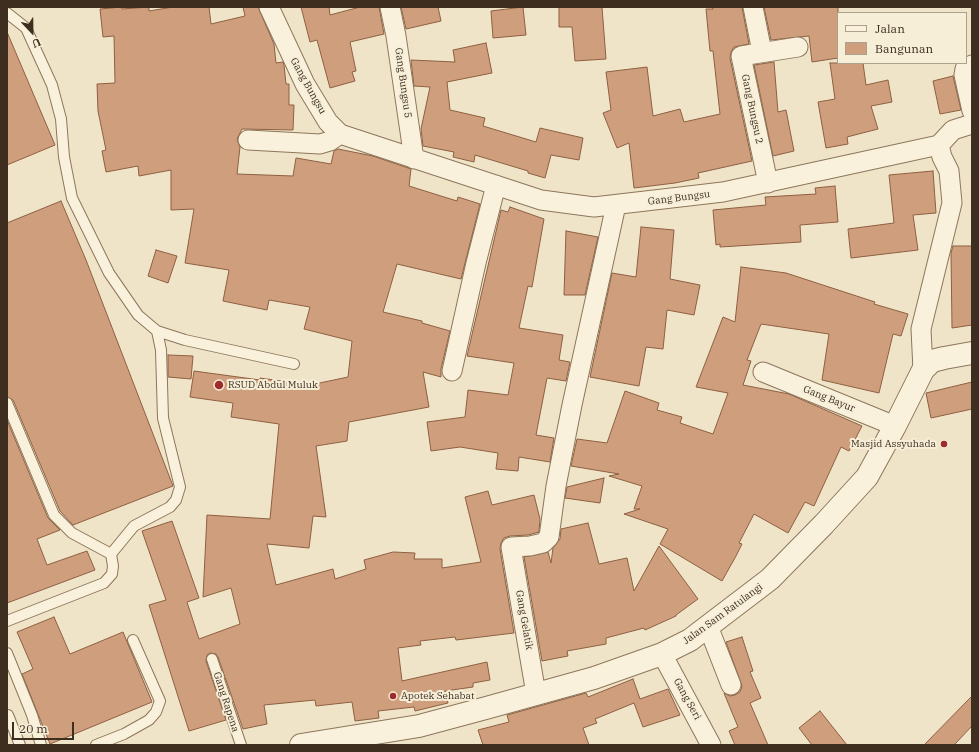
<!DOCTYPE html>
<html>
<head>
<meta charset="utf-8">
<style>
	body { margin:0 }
	#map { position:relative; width:979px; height:752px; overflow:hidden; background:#f0e4c8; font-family:"IBM Plex Serif",serif }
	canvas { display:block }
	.frame { position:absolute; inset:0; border:8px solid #3d2e20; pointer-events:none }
	.legend { position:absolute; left:837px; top:12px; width:130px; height:52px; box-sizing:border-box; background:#f7eed8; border:1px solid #ada18e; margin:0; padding:5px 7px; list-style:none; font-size:12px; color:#3d2e20 }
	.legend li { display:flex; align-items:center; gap:8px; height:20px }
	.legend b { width:20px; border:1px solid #ada18e }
	.north { position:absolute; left:12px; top:12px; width:40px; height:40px; -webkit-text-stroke:3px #f7eed8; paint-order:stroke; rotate:158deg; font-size:11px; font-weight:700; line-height:16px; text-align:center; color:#3d2e20 }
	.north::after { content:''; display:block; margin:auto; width:14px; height:18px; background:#3d2e20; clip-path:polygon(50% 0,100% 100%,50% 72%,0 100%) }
	.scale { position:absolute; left:12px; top:722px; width:62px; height:18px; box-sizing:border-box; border:2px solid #3d2e20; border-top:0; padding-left:5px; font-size:12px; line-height:14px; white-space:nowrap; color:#3d2e20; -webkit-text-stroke:3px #f7eed8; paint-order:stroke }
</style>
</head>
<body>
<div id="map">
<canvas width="979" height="752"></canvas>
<div class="frame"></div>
<ul class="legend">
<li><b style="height:5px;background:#faf1dc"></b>Jalan</li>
<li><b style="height:11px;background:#cf9f7d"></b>Bangunan</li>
</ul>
<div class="north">U</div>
<div class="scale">20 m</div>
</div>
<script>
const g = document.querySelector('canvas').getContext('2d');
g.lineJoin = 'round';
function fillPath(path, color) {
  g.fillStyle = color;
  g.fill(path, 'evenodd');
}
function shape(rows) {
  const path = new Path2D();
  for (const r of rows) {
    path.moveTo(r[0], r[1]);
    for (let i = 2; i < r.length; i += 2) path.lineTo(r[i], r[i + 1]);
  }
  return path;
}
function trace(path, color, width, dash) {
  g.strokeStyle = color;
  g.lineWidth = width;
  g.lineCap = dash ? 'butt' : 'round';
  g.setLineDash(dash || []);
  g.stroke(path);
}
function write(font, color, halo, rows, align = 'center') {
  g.font = font + ' "IBM Plex Serif",serif';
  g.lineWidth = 4;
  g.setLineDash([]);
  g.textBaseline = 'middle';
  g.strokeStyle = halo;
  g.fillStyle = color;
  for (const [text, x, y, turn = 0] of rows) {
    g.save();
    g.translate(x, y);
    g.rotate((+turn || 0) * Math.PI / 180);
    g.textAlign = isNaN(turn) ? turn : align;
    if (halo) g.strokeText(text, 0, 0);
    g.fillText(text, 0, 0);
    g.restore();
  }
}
const building = shape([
	[122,7,122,9,149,7,149,11,173,7,209,7,211,24,245,16,243,7,258,7,274,44,276,63,283,62,284,65,286,84,289,84,289,105,294,105,293,130,242,129,237,139,240,147,237,174,293,176,296,158,331,164,334,151,338,149,373,156,411,169,409,186,457,201,458,197,480,204,461,279,397,264,383,312,422,321,422,323,450,331,441,369,441,377,423,372,429,407,349,422,347,441,316,446,326,517,313,516,309,548,267,544,276,585,333,569,335,579,366,569,364,560,393,552,415,553,414,559,442,559,442,568,481,562,465,497,488,491,492,505,534,495,540,519,539,532,528,535,510,536,504,538,501,543,500,549,514,633,456,640,455,637,420,641,421,645,398,648,402,681,487,662,490,680,473,683,473,687,445,691,448,703,415,711,414,707,378,711,379,718,355,721,352,702,316,706,315,700,264,705,267,724,243,729,218,657,216,654,210,653,207,655,206,661,226,720,189,731,149,605,166,600,142,531,172,521,199,598,187,602,199,639,240,624,231,588,203,597,207,515,270,519,279,424,231,417,233,403,190,397,194,371,260,380,260,378,310,385,348,377,352,341,304,329,310,307,269,300,267,310,223,301,229,270,185,263,194,209,171,210,171,170,139,176,138,166,106,172,102,151,106,150,98,111,97,84,115,83,114,36,103,37,100,9,122,7],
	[301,7,329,7,330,15,360,7,379,7,384,34,350,42,356,71,352,72,355,81,330,88,317,40,310,42,301,7],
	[401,7,438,7,441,21,406,29,401,7],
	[523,7,526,35,493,38,491,11,523,7],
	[559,7,602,7,606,59,575,61,572,27,559,27,559,7],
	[712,7,742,7,749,44,734,47,731,52,730,58,752,161,698,173,699,178,675,183,634,188,629,143,617,148,603,113,611,110,606,72,647,67,653,116,680,109,684,122,720,114,713,51,710,51,706,9,713,9,712,7],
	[764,7,838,7,838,58,812,62,809,36,771,40,764,7],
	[7,32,55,145,7,165,7,32],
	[486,43,492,73,447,82,450,110,485,118,483,126,536,142,540,128,583,138,579,160,551,155,545,178,528,173,528,171,475,155,474,162,453,157,454,152,423,146,421,129,430,87,414,86,411,60,455,62,453,50,486,43],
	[774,62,778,112,786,110,794,151,773,156,754,65,774,62],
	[830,63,863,63,866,85,888,80,892,102,871,106,878,129,847,137,848,144,826,148,818,102,835,99,830,63],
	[953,76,961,110,940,114,933,81,953,76],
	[933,171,936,213,913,215,918,250,851,258,848,229,894,223,889,175,933,171],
	[835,186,838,222,800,225,801,242,720,247,720,244,716,245,713,210,766,205,765,197,816,194,815,188,835,186],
	[61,201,86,260,173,486,73,525,60,511,13,400,7,397,7,223,61,201],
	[510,207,544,219,532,287,528,286,519,328,563,335,559,360,570,362,566,381,547,378,536,435,554,438,550,462,519,457,518,471,496,469,498,453,460,447,431,451,427,422,465,417,468,390,508,395,514,363,467,356,501,210,508,212,510,207],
	[641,227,674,230,670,279,700,285,694,315,667,310,663,349,646,347,639,386,590,377,612,273,636,277,641,227],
	[566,231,598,237,585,295,564,295,566,231],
	[953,246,972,246,972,325,952,328,951,253,953,246],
	[156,250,177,256,168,283,148,276,156,250],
	[741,267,786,273,875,302,874,304,908,314,901,336,893,334,879,393,822,380,829,334,761,324,747,360,751,361,743,385,789,394,862,426,849,451,841,447,814,506,805,502,788,533,754,514,739,543,742,544,736,556,722,581,660,544,668,529,624,514,640,509,634,509,642,486,609,476,619,474,571,466,577,439,607,443,625,391,659,403,657,410,682,417,680,423,713,434,728,393,696,387,723,317,735,322,741,267],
	[168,355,193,356,191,379,168,377,168,355],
	[972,382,972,409,931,418,926,393,972,382],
	[7,420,48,518,60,530,37,539,47,565,87,551,95,570,7,603,7,420],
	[604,478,600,503,565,498,567,487,604,478],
	[588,523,599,564,627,558,634,591,659,546,698,599,676,615,676,616,645,630,644,628,606,638,606,644,567,651,568,656,542,661,524,557,548,552,551,563,553,548,560,539,561,529,588,523],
	[54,617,70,654,123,632,152,702,50,744,22,674,33,669,17,632,54,617],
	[742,637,753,671,750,672,761,698,750,703,768,745,735,745,729,731,738,727,724,693,730,696,735,695,740,692,742,686,726,642,742,637],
	[633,679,640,699,668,689,680,715,643,727,634,703,595,719,597,723,583,728,589,745,483,745,478,730,509,722,507,715,586,693,588,697,633,679],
	[972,696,972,726,954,745,924,745,972,696],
	[820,711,847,745,812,745,799,728,820,711]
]);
const service = shape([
	[7,13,26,28,52,85,61,119,64,157,72,198,109,273,138,315,157,331,161,350,163,418,180,487,176,500,170,507,134,526,111,554],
	[157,331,185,340,294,364],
	[7,403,54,515,72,533,111,554,113,566,112,574,104,583,7,621],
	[7,653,32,715,41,745],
	[212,659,241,745],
	[8,715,20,745],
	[96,745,124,734,149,720,156,712,160,701,133,640]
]);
const minor = shape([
	[269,7,305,84,328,122,340,134,541,200,594,207,723,192,939,145,942,157,949,171,952,203,921,329,923,370],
	[390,7,396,36,414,159],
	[753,7,762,52],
	[972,65,965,69,964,75,972,111],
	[248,140,320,144,330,141,340,134],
	[939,145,953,130,972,124],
	[768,183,741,56,798,47],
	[452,371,476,263,496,185],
	[763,372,895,426],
	[708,626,731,685],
	[662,654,711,745],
	[536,694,511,547,530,546,543,543,549,537,556,486,572,405,616,205]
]);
const tertiary = shape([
	[301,745,419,726,486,708,594,678,662,654,690,640,770,579,824,524,867,477,895,426,923,370,932,361,944,358,972,353]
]);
const markers = [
	[219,385,5,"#9e2a2b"],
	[944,444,4,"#9e2a2b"],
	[393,696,4,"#9e2a2b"]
];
const streetNames = [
	["Gang Bungsu 5",403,83,82],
	["Gang Bungsu",308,86,61],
	["Gang Bungsu 2",752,109,78],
	["Gang Bungsu",679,198,-7],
	["Gang Bayur",829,399,22],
	["Jalan Sam Ratulangi",723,614,-36],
	["Gang Gelatik",524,620,80],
	["Gang Seri",687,699,61],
	["Gang Rapena",226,702,72]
];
const poiNames = [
	["RSUD Abdul Muluk",228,385],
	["Masjid Assyuhada",936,444,"right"],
	["Apotek Sehabat",401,696]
];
fillPath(building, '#cf9f7d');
trace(building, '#8d5f41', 1);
trace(service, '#8d765c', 12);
trace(minor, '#8d765c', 21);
trace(tertiary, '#8d765c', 24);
trace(service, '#faf1dc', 10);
trace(minor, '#faf1dc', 19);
trace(tertiary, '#faf1dc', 22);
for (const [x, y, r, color] of markers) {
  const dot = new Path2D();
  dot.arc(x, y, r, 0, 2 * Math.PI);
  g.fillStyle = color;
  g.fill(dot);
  trace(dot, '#f7eed8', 1.5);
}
write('10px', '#3d2e20', '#f7eed8', streetNames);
write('10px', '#3d2e20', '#f7eed8', poiNames, 'left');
</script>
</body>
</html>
